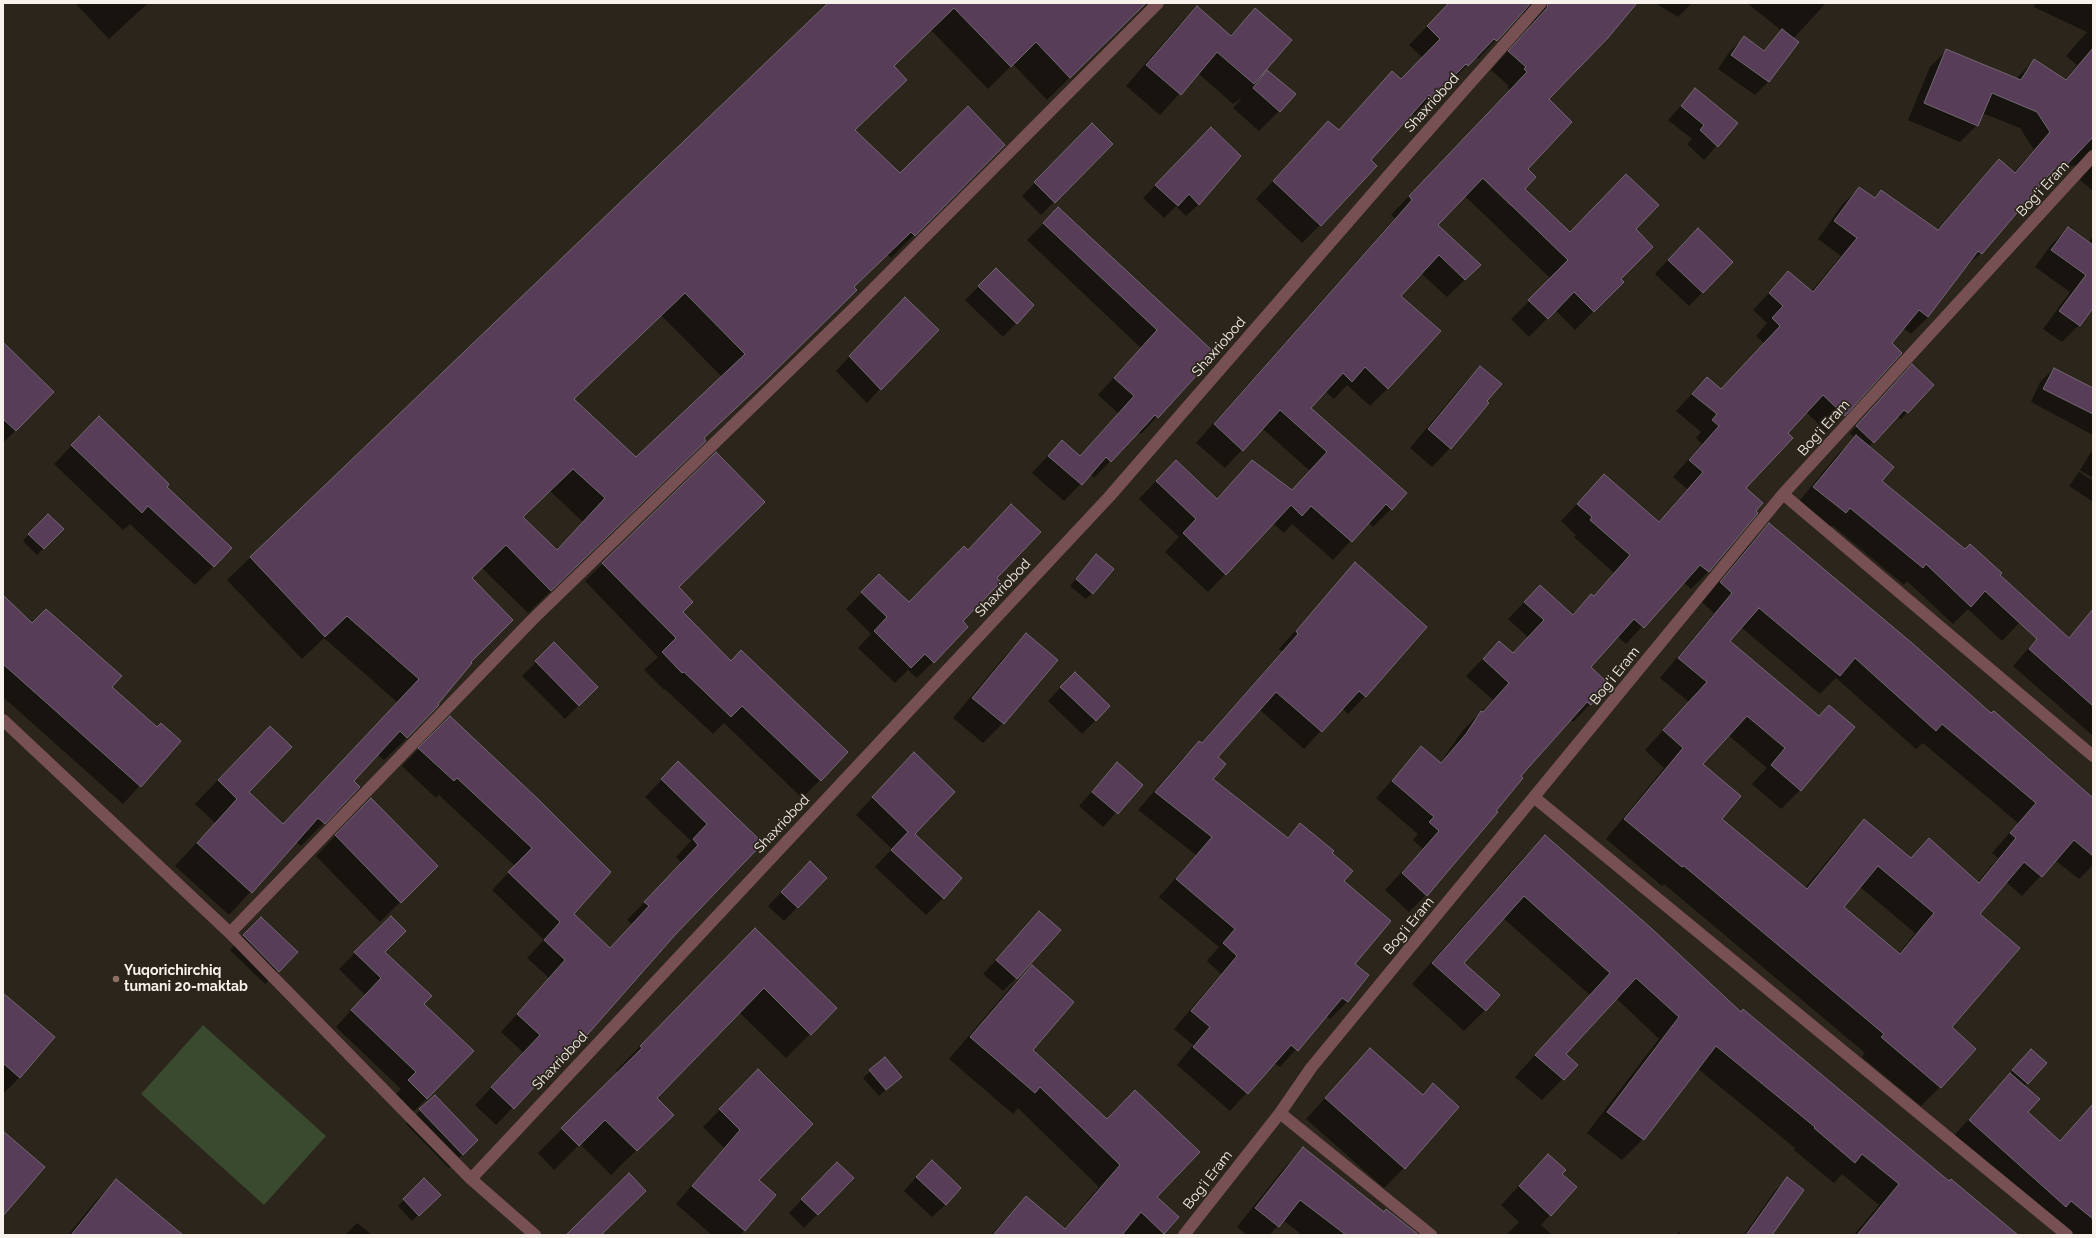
<!DOCTYPE html>
<html>
<head>
<meta charset="utf-8">
<style>
	body { margin:0 }
	#map { position:relative; width:2096px; height:1238px; overflow:hidden; background:#2b251b; font-family:Raleway,sans-serif }
	canvas { display:block }
	.frame { position:absolute; inset:0; border:4px solid #f7f3ec; pointer-events:none }
</style>
</head>
<body>
<div id="map">
<canvas width="2096" height="1238"></canvas>
<div class="frame"></div>
</div>
<script>
const g = document.querySelector('canvas').getContext('2d');
g.lineJoin = 'round';
function fillPath(path, color) {
  g.fillStyle = color;
  g.fill(path, 'evenodd');
}
function shape(rows) {
  const path = new Path2D();
  for (const r of rows) {
    path.moveTo(r[0], r[1]);
    for (let i = 2; i < r.length; i += 2) path.lineTo(r[i], r[i + 1]);
  }
  return path;
}
function trace(path, color, width, dash) {
  g.strokeStyle = color;
  g.lineWidth = width;
  g.lineCap = dash ? 'butt' : 'round';
  g.setLineDash(dash || []);
  g.stroke(path);
}
function write(font, color, halo, rows, align = 'center') {
  g.font = font + ' Raleway,sans-serif';
  g.lineWidth = 3.5;
  g.setLineDash([]);
  g.textBaseline = 'middle';
  g.strokeStyle = halo;
  g.fillStyle = color;
  for (const [text, x, y, turn = 0] of rows) {
    g.save();
    g.translate(x, y);
    g.rotate((+turn || 0) * Math.PI / 180);
    g.textAlign = isNaN(turn) ? turn : align;
    if (halo) g.strokeText(text, 0, 0);
    g.fillText(text, 0, 0);
    g.restore();
  }
}
const green = shape([
	[203,1025,326,1136,264,1205,141,1094]
]);
const shadow = shape([
	[75,3,148,3,109,39],
	[829,3,1145,3,1047,100,1013,64,988,89,931,30,893,66,854,130,900,174,1004,145,891,258,887,254,853,288,856,290,703,439,682,464,528,613,482,568,471,579,470,662,407,738,384,760,377,754,352,781,359,787,301,846,296,842,229,915,175,866,215,823,195,804,247,750,247,792,282,825,397,702,324,638,302,659,227,580],
	[661,315,722,377,636,458,573,399],
	[550,491,583,522,556,551,522,517],
	[1450,3,1636,3,1547,99,1526,169,1524,189,1570,233,1634,229,1620,279,1622,282,1575,330,1555,310,1529,337,1511,319,1551,279,1465,196,1437,225,1480,265,1447,297,1421,273,1400,296,1388,388,1370,406,1347,385,1334,399,1325,391,1310,408,1391,509,1373,527,1368,522,1333,560,1292,524,1284,533,1273,523,1208,592,1165,552,1179,537,1139,499,1158,479,1216,499,1253,461,1291,491,1310,471,1262,428,1225,468,1196,443,1395,218,1391,215,1510,90,1507,87,1509,86,1491,70,1529,27,1531,23,1528,16,1524,13,1519,15,1478,59,1476,56,1450,83,1447,81,1414,115,1412,113,1369,160,1320,225,1302,243,1256,199,1311,140,1338,131,1392,72,1401,80,1423,58,1409,45],
	[1480,174,1511,204,1510,206,1479,176],
	[1655,3,1692,3,1678,17],
	[1747,3,1826,3,1793,39,1797,42,1768,82,1755,95,1718,69,1730,51,1744,38,1763,52,1782,31],
	[2035,3,2093,3,2093,191,2080,180,2084,172,2078,165,2072,166,2068,169,2065,166,2042,189,2039,186,1981,253,1963,269,1928,317,1911,334,1903,328,1890,343,1900,353,1827,432,1806,412,1786,433,1744,488,1756,513,1708,572,1691,589,1683,582,1626,644,1617,636,1590,667,1609,685,1573,722,1570,719,1520,776,1495,811,1497,812,1426,895,1409,912,1385,890,1423,849,1413,840,1418,834,1376,798,1421,748,1440,763,1464,729,1493,700,1466,676,1499,642,1512,654,1528,637,1508,619,1540,586,1572,615,1591,596,1593,597,1614,573,1574,537,1576,535,1561,521,1604,475,1658,522,1687,489,1673,477,1702,444,1696,438,1701,432,1676,411,1707,378,1721,390,1764,343,1756,336,1767,323,1753,310,1788,273,1811,292,1841,256,1818,239,1842,205,1859,188,1874,198,1881,191,1936,230,1999,160,2013,173,2034,150,2020,128,1982,113,1977,125,1960,142,1908,120,1930,67,1947,50,2016,79,2034,60,2065,80,2077,65,2066,56,2087,32,2034,7],
	[1197,7,1230,36,1255,9,1262,74,1263,75,1267,71,1279,111,1259,131,1233,108,1243,97,1233,104,1198,73,1160,115,1126,86,1177,27],
	[1696,89,1736,123,1704,160,1687,144,1692,139,1668,120],
	[1092,125,1112,144,1041,215,1022,196],
	[1199,141,1199,204,1186,216,1176,206,1164,218,1143,198],
	[1058,209,1214,354,1141,434,1138,432,1094,478,1090,474,1064,501,1032,473,1062,441,1079,457,1118,413,1098,395,1141,348,1027,240],
	[2068,228,2088,243,2093,236,2093,306,2079,325,2062,342,2043,329,2070,292,2035,267,2051,245],
	[1684,243,1732,262,1689,306,1655,274],
	[996,269,1033,305,1003,337,965,300],
	[892,312,880,389,867,403,836,371],
	[3,346,53,392,3,443],
	[1480,367,1486,401,1450,448,1432,467,1410,448,1462,386],
	[2054,369,2093,389,2093,435,2031,402,2040,382],
	[1906,372,1932,385,1901,419,1897,416,1868,447,1881,481,1965,550,1999,576,2030,605,2019,623,2002,641,1968,609,1953,624,1907,581,1904,585,1832,525,1827,531,1796,505,1838,454,1855,438,1850,433],
	[81,436,231,548,195,585,130,524,123,530,54,464],
	[2093,449,2093,478,2080,470],
	[716,453,677,588,682,612,820,780,802,798,724,723,713,734,665,689,664,690,644,670,658,657,585,581],
	[2079,472,2093,481,2092,501,2069,486],
	[41,521,44,548,37,555,23,541],
	[1769,524,1991,714,2093,799,2093,865,2079,879,2055,860,2022,896,2006,882,1979,914,1951,1028,1940,1087,1921,1106,1862,1057,1865,1053,1664,884,1662,886,1606,839,1664,768,1645,750,1689,702,1660,678,1714,613,1702,602,1750,543],
	[1741,627,1820,694,1836,678,1916,749,1923,743,2018,823,1992,853,1998,858,1977,883,1929,840,1910,859,1864,821,1845,840,1805,888,1721,819,1702,764,1728,735,1767,768,1752,784,1781,809,1800,790,1853,727,1819,716,1729,641],
	[1859,886,1915,933,1899,953,1842,907],
	[968,551,996,578,961,621,933,662,917,678,908,670,895,683,858,648,871,634,846,609,879,575,909,604],
	[1096,555,1092,593,1086,599,1070,586],
	[1355,564,1426,627,1365,696,1348,714,1342,708,1304,749,1259,709,1216,757,1212,779,1287,838,1300,824,1331,853,1342,882,1353,964,1368,975,1347,1002,1330,1019,1326,1016,1280,1067,1274,1063,1230,1111,1177,1065,1193,1045,1174,1029,1221,974,1207,961,1219,947,1159,897,1196,855,1138,810,1182,759,1199,742,1201,743,1282,651,1279,649],
	[3,597,32,624,111,687,157,728,180,741,123,804,3,697],
	[2083,622,2093,626,2093,736,2013,666,2050,624,2068,638],
	[1026,635,1056,660,1003,723,983,743,953,718,1006,655],
	[554,644,597,687,565,719,522,676],
	[1061,687,1109,706,1082,734,1048,701],
	[433,734,538,799,573,914,609,949,632,924,627,920,682,863,676,857,691,841,645,797,678,763,762,843,675,935,565,1058,548,1075,546,1073,496,1125,475,1105,524,1053,501,1032,549,978,527,958,544,940,492,890,515,866,439,795,436,798,402,766],
	[1117,764,1141,785,1103,827,1079,806],
	[898,771,913,834,943,898,926,915,875,867,892,849,856,815],
	[351,819,436,866,380,922,316,856],
	[1545,836,1740,1013,1743,1011,2015,1235,1854,1235,1879,1205,1842,1174,1834,1183,1794,1150,1795,1148,1697,1068,1643,1139,1622,1160,1587,1133,1659,1039,1616,998,1564,1054,1576,1065,1542,1100,1515,1077,1590,995,1503,918,1463,963,1485,1010,1464,1031,1412,984,1524,857],
	[797,876,825,878,784,921,768,906],
	[1039,913,1016,978,1003,991,983,974],
	[391,917,383,952,423,1004,427,1098,410,1115,393,1097,401,1089,336,1027,365,995,339,969],
	[247,931,278,971,265,984,230,950],
	[731,953,836,1008,786,1058,739,1012,655,1098,672,1115,611,1175,580,1144,554,1170,538,1153,618,1073,616,1071],
	[1032,967,1032,1050,1156,1197,1178,1217,1162,1235,991,1235,1026,1197,1064,1229,1099,1187,1018,1108,1013,1114,949,1059,1010,988],
	[3,994,20,1077,3,1094],
	[1370,1049,1422,1095,1433,1084,1404,1168,1384,1188,1306,1119],
	[2025,1057,2027,1083,2024,1087,2026,1112,2059,1142,2086,1113,2093,1120,2093,1235,2075,1235,1952,1138],
	[885,1058,894,1083,879,1096,863,1078],
	[758,1071,758,1180,775,1195,740,1235,712,1235,676,1204,724,1148,703,1127],
	[435,1096,477,1140,449,1168,406,1124],
	[1304,1149,1383,1213,1417,1235,1302,1235,1283,1220,1269,1235,1247,1235,1237,1227,1285,1167],
	[1548,1155,1561,1174,1550,1215,1541,1225,1552,1235,1506,1235,1519,1222,1501,1205],
	[918,1175,946,1204,932,1217,904,1191],
	[824,1176,852,1178,804,1228,789,1213],
	[424,1179,439,1195,412,1221,398,1206],
	[1787,1179,1771,1235,1744,1235,1774,1192],
	[116,1181,181,1235,68,1235,96,1201],
	[357,1223,372,1235,345,1235],
	[1679,1232,1682,1235,1676,1235]
]);
const building = shape([
	[828,3,1146,3,1070,78,1036,42,1011,67,954,8,894,66,907,80,855,130,900,173,968,106,1005,145,915,236,911,232,854,287,857,290,768,378,704,438,706,441,551,591,506,545,472,578,513,620,471,662,472,663,438,704,439,705,407,738,400,731,354,781,360,787,325,824,318,818,252,893,197,843,237,799,218,780,270,726,292,747,249,792,283,824,419,679,347,616,325,637,250,557,828,3],
	[685,293,745,354,636,457,574,399,685,293],
	[573,469,605,498,557,550,523,517,573,469],
	[1449,3,1531,3,1497,41,1494,39,1468,66,1466,64,1432,98,1429,95,1371,160,1377,166,1321,226,1273,181,1328,121,1339,130,1392,71,1401,79,1440,39,1427,26,1449,3],
	[1548,3,1637,3,1607,39,1549,99,1572,122,1528,169,1536,177,1525,189,1570,232,1626,174,1659,205,1636,229,1653,247,1621,279,1624,282,1594,312,1574,292,1548,319,1528,300,1568,260,1483,178,1438,225,1481,265,1465,280,1439,255,1401,296,1441,331,1388,389,1365,367,1352,382,1343,373,1311,408,1407,493,1392,510,1386,504,1352,542,1311,506,1302,516,1291,505,1226,575,1183,533,1196,519,1156,481,1176,460,1217,499,1252,460,1292,490,1327,452,1280,410,1243,451,1214,424,1412,200,1409,196,1527,72,1524,69,1526,67,1508,51,1547,8,1548,3],
	[1197,6,1231,36,1255,8,1292,40,1254,84,1217,52,1181,95,1146,65,1197,6],
	[1782,29,1799,42,1769,82,1731,55,1744,36,1764,51,1782,29],
	[2093,48,2093,137,2059,173,2055,168,1982,254,1978,251,1928,317,1919,310,1892,343,1902,353,1845,416,1823,395,1788,433,1793,438,1746,488,1763,503,1756,511,1758,513,1709,572,1700,565,1644,628,1634,619,1591,667,1610,685,1591,705,1587,702,1521,776,1523,778,1496,811,1498,812,1427,896,1402,873,1439,831,1429,822,1434,817,1392,781,1421,746,1441,763,1466,734,1481,711,1483,712,1509,683,1483,659,1499,641,1513,653,1544,620,1524,602,1540,585,1573,615,1591,594,1594,596,1630,555,1590,520,1592,517,1577,504,1604,474,1659,522,1703,472,1689,460,1719,426,1712,420,1717,414,1692,394,1707,377,1721,389,1780,326,1772,318,1783,306,1769,293,1788,271,1813,292,1857,238,1834,221,1859,187,1875,198,1881,190,1938,230,1999,159,2015,173,2050,132,2037,112,1992,93,1978,126,1924,103,1946,49,2021,80,2034,59,2066,80,2093,48],
	[1267,70,1296,94,1280,112,1253,88,1267,70],
	[1695,88,1738,123,1718,147,1700,130,1704,125,1681,106,1695,88],
	[1092,123,1113,144,1055,203,1034,182,1092,123],
	[1211,127,1241,156,1199,205,1189,194,1178,206,1155,185,1211,127],
	[1058,207,1216,354,1158,418,1155,415,1111,462,1106,457,1082,485,1048,456,1062,440,1080,456,1134,396,1114,378,1157,330,1043,223,1058,207],
	[2068,227,2093,245,2093,308,2080,326,2059,311,2086,275,2051,250,2068,227],
	[1698,228,1733,262,1703,293,1668,260,1698,228],
	[996,268,1034,305,1017,324,978,286,996,268],
	[905,297,939,330,881,390,849,356,905,297],
	[3,342,54,392,16,431,3,419,3,342],
	[1912,364,1934,385,1908,413,1904,410,1874,443,1856,426,1912,364],
	[1480,366,1502,384,1487,401,1489,403,1451,449,1428,429,1480,366],
	[2054,368,2093,388,2093,414,2043,389,2054,368],
	[99,416,169,484,167,487,232,548,214,567,148,506,142,513,71,445,99,416],
	[1856,435,1894,467,1882,481,1965,549,1970,544,2002,573,2000,575,2069,638,2093,609,2093,706,2029,649,2037,639,1985,591,1971,607,1926,564,1923,568,1850,508,1846,513,1813,487,1856,435],
	[716,452,765,502,679,587,693,602,683,612,731,661,741,650,848,752,821,781,742,706,731,717,684,672,682,673,662,652,676,638,602,563,716,452],
	[1011,504,1041,532,997,578,1001,582,963,621,968,627,934,663,925,654,911,668,874,631,887,617,861,592,879,574,909,602,964,546,968,550,1011,504],
	[48,514,64,529,44,549,28,534,48,514],
	[1769,523,1912,643,1991,713,1994,711,2093,798,2093,856,2074,840,2042,877,2024,862,1980,914,2020,948,1952,1027,1976,1049,1941,1088,1881,1037,1884,1034,1684,866,1682,867,1624,819,1683,748,1663,730,1707,682,1678,658,1732,593,1720,582,1769,523],
	[1759,608,1840,676,1855,658,1936,731,1942,724,2036,803,2010,833,2016,838,1979,883,1929,838,1911,858,1864,819,1807,889,1722,819,1741,796,1703,764,1747,716,1785,748,1771,765,1801,791,1855,727,1829,705,1819,716,1730,641,1759,608],
	[1878,866,1934,913,1900,954,1844,907,1878,866],
	[1096,554,1114,569,1093,594,1076,579,1096,554],
	[1355,562,1427,627,1366,697,1359,691,1322,732,1276,692,1218,757,1226,764,1213,779,1288,838,1300,823,1334,851,1332,853,1353,871,1344,881,1391,921,1355,964,1369,975,1348,1002,1342,998,1298,1051,1291,1045,1248,1094,1193,1047,1210,1027,1191,1011,1237,956,1223,943,1235,929,1176,879,1212,837,1155,792,1199,741,1202,743,1298,634,1296,631,1355,562],
	[3,595,32,623,46,609,122,676,112,687,157,727,161,723,181,741,141,787,3,664,3,595],
	[1026,633,1058,660,1004,724,972,698,1026,633],
	[554,642,598,687,579,706,535,661,554,642],
	[1075,672,1110,706,1096,721,1060,687,1075,672],
	[450,716,538,799,611,872,574,914,610,948,649,906,644,902,698,845,693,839,707,824,661,779,678,761,763,843,675,935,566,1059,563,1056,514,1109,491,1087,540,1035,517,1014,565,960,544,940,560,922,508,872,532,848,457,778,454,781,418,748,450,716],
	[914,752,955,792,915,834,962,878,944,899,891,850,908,832,872,797,914,752],
	[1117,762,1143,785,1118,814,1092,792,1117,762],
	[371,798,438,866,401,903,335,835,371,798],
	[1545,835,1651,928,1741,1012,1743,1009,1949,1181,1951,1179,2018,1235,1857,1235,1899,1184,1862,1154,1855,1163,1814,1128,1815,1127,1716,1046,1644,1140,1607,1112,1679,1017,1636,978,1566,1054,1578,1065,1564,1080,1535,1055,1610,973,1524,896,1464,963,1500,995,1486,1011,1432,963,1545,835],
	[810,861,827,878,798,908,781,892,810,861],
	[1039,911,1061,930,1017,979,996,960,1039,911],
	[391,916,406,931,385,952,432,996,424,1004,474,1051,427,1099,408,1080,416,1072,351,1010,381,978,354,952,391,916],
	[261,917,298,952,279,972,243,935,261,917],
	[755,928,837,1008,811,1035,764,988,657,1098,674,1115,637,1151,605,1120,579,1146,561,1128,642,1048,640,1046,755,928],
	[1032,965,1074,1002,1033,1050,1107,1119,1135,1090,1200,1152,1157,1197,1179,1217,1164,1234,1141,1212,1122,1235,993,1235,1026,1196,1065,1229,1120,1165,1040,1087,1035,1093,970,1037,1032,965],
	[3,993,55,1037,20,1078,3,1063,3,993],
	[1370,1048,1423,1095,1433,1083,1459,1107,1405,1169,1325,1098,1370,1048],
	[2031,1049,2047,1063,2028,1084,2012,1070,2031,1049],
	[885,1057,902,1077,886,1090,869,1070,885,1057],
	[758,1069,813,1124,759,1180,776,1195,745,1231,692,1186,740,1130,719,1109,758,1069],
	[2010,1073,2040,1099,2028,1112,2060,1141,2093,1104,2093,1219,2071,1201,2066,1207,1969,1120,2010,1073],
	[435,1095,478,1140,463,1155,419,1109,435,1095],
	[3,1131,45,1167,3,1216,3,1131],
	[1303,1147,1384,1212,1386,1209,1419,1235,1346,1235,1300,1200,1279,1227,1255,1208,1303,1147],
	[1548,1154,1566,1170,1562,1174,1577,1187,1551,1216,1519,1186,1548,1154],
	[932,1160,961,1188,946,1205,916,1177,932,1160],
	[837,1162,854,1178,818,1215,801,1199,837,1162],
	[629,1173,646,1191,601,1235,566,1235,629,1173],
	[1787,1177,1804,1190,1772,1235,1746,1235,1787,1177],
	[424,1178,441,1195,419,1216,403,1199,424,1178],
	[116,1179,183,1235,71,1235,116,1179]
]);
const minor = shape([
	[1783,494,2093,756],
	[3,720,230,933,471,1179,535,1235],
	[1535,798,2067,1235],
	[230,933,532,620,857,305,1158,3],
	[1280,1113,1431,1235],
	[471,1179,1109,497,1395,168,1541,3],
	[1184,1235,1280,1113,1311,1068,1783,494,2093,156]
]);
const markers = [
	[116,979,4,"#8d6e63"]
];
const streetNames = [
	["Shaxriobod",1432,103,-48],
	["Bog'i Eram",2043,189,-47],
	["Shaxriobod",1219,347,-49],
	["Bog'i Eram",1824,428,-48],
	["Shaxriobod",1003,588,-47],
	["Bog'i Eram",1615,676,-51],
	["Shaxriobod",782,824,-47],
	["Bog'i Eram",1409,926,-50],
	["Shaxriobod",560,1061,-47],
	["Bog'i Eram",1208,1180,-52]
];
const poiNames = [
	["Yuqorichirchiq",124,971],
	["tumani 20-maktab",124,987]
];
fillPath(green, '#3a4a2f');
fillPath(shadow, '#0007');
fillPath(building, '#583d58');
trace(building, '#726872', 1);
trace(minor, '#775054', 12);
for (const [x, y, r, color] of markers) {
  const dot = new Path2D();
  dot.arc(x, y, r, 0, 2 * Math.PI);
  g.fillStyle = color;
  g.fill(dot);
  trace(dot, '#2b251b', 1.5);
}
write('14px', '#f7f3ec', '#2b251b', streetNames);
write('bold 14px', '#f7f3ec', '#2b251b', poiNames, 'left');
</script>
</body>
</html>
